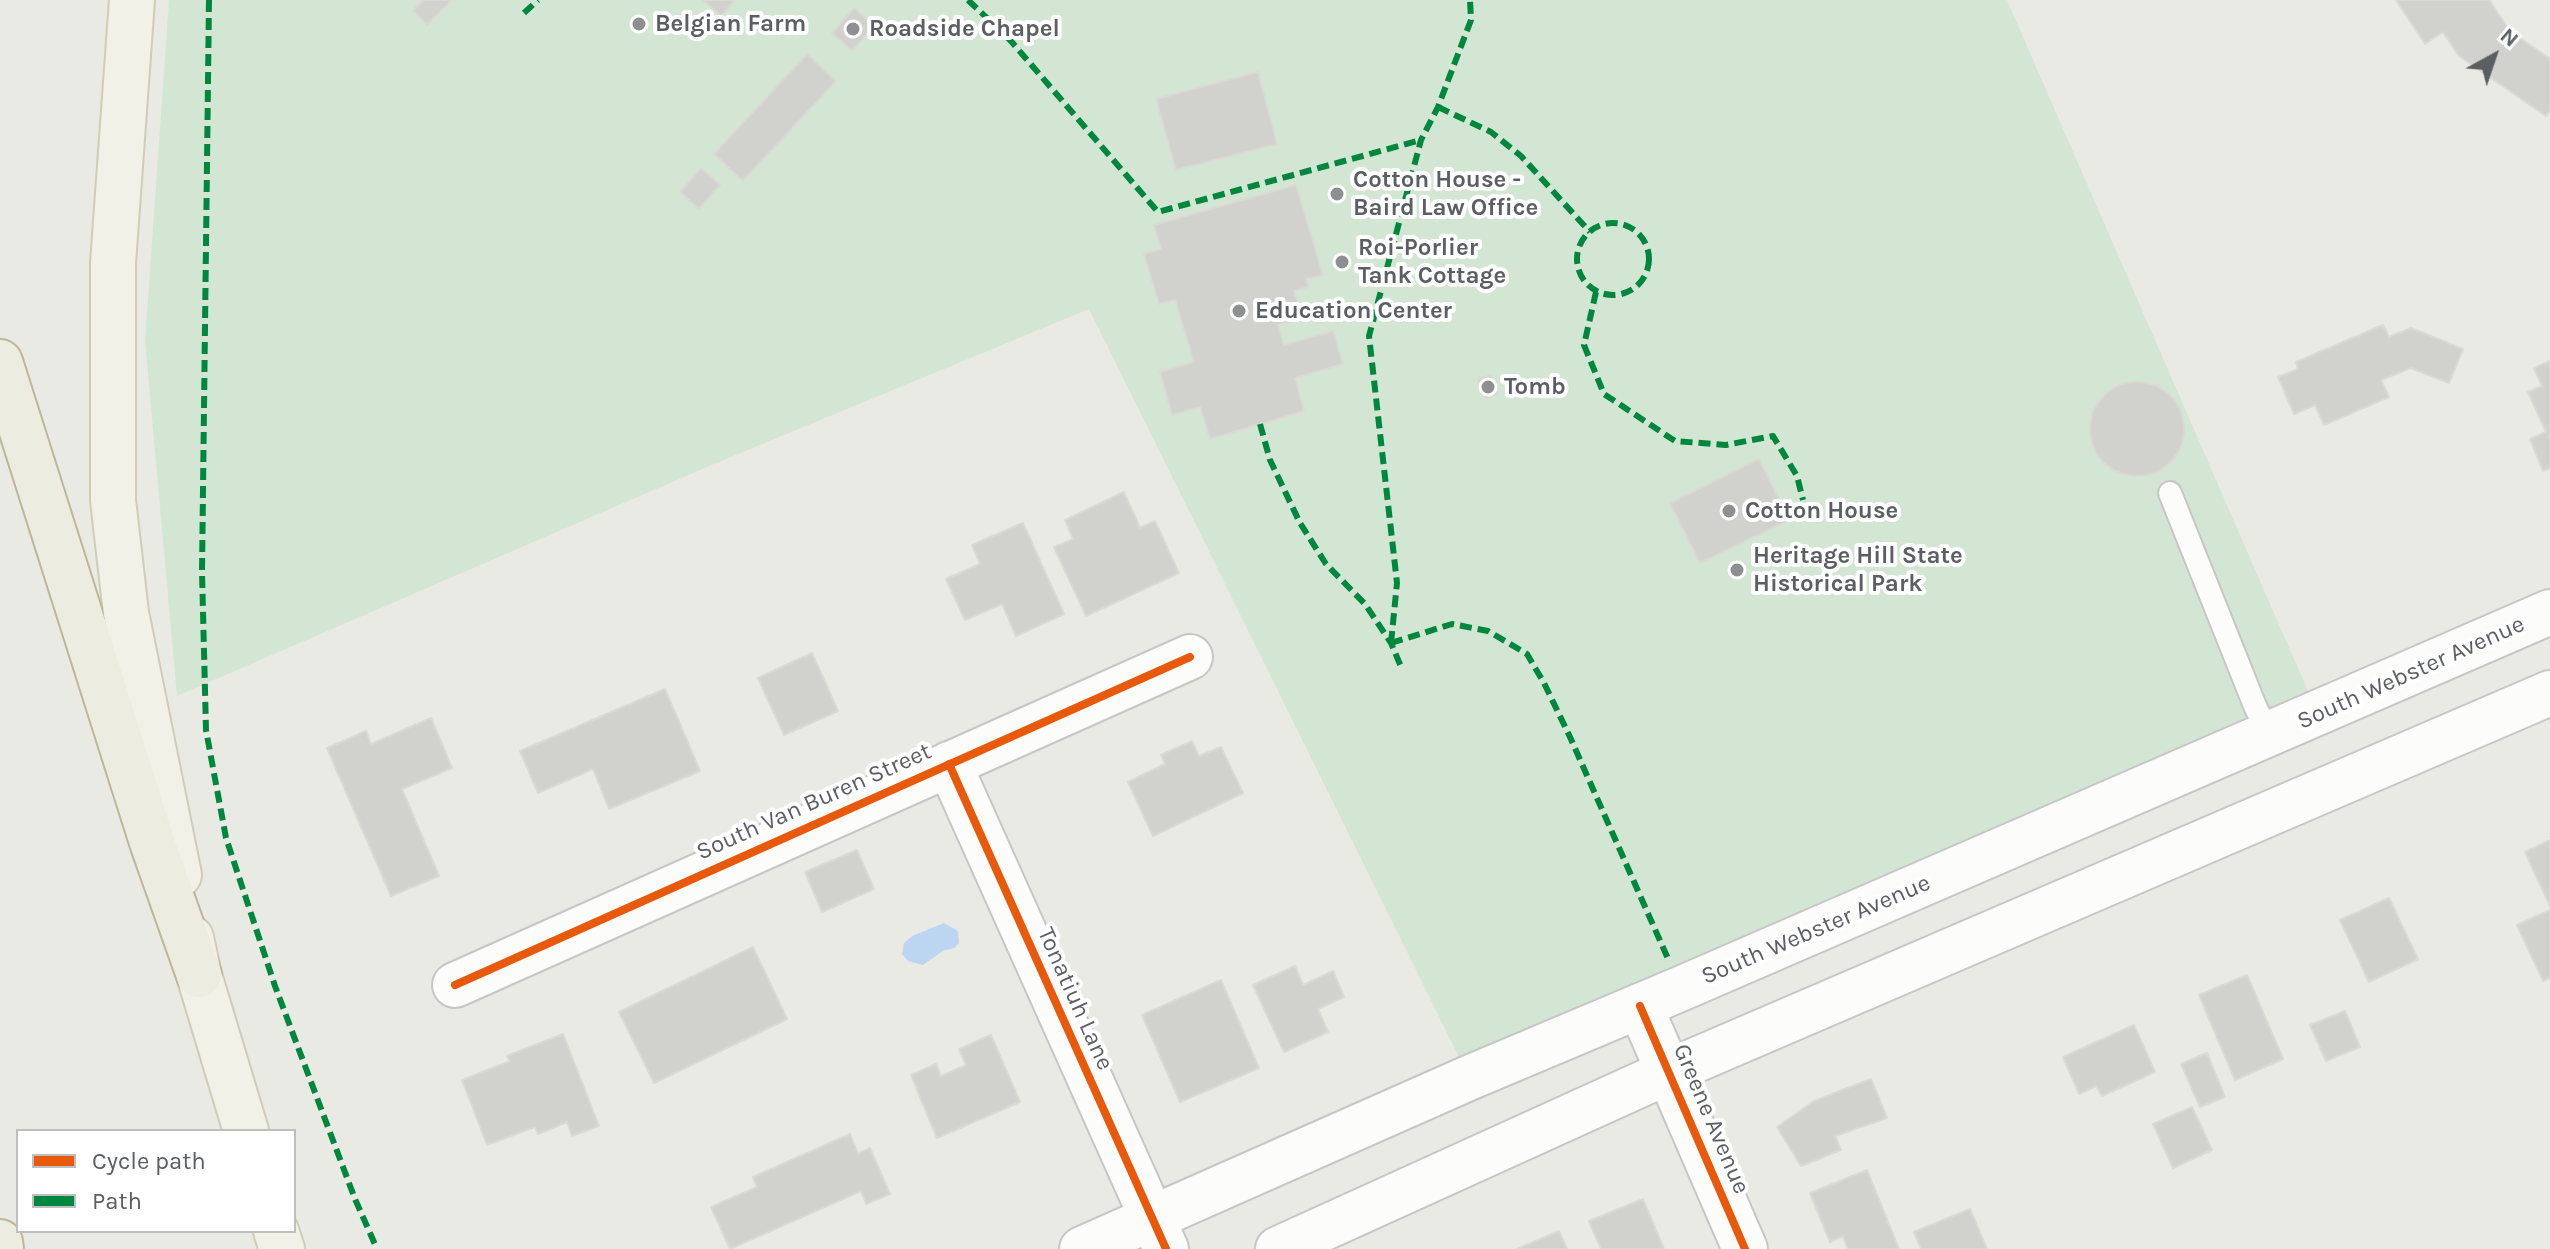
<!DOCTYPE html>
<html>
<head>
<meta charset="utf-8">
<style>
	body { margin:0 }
	#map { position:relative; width:2550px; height:1249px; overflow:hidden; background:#eaeae5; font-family:Karla,sans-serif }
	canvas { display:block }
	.legend { position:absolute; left:16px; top:1129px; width:280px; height:104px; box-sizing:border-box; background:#fff; border:2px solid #bdbfc0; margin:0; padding:10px 14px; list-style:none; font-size:24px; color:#5b5e62 }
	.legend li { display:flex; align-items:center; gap:16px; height:40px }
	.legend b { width:40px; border:2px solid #bdbfc0 }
	.north { position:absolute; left:2454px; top:16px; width:80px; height:80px; -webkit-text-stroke:6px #fff; paint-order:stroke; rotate:40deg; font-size:22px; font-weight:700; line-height:32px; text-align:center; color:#5b5e62 }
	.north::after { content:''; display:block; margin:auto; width:28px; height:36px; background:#5b5e62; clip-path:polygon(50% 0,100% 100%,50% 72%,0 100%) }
</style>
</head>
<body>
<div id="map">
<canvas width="2550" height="1249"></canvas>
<ul class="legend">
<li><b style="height:10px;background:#e8590c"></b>Cycle path</li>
<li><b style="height:10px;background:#00873e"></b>Path</li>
</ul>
<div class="north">N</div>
</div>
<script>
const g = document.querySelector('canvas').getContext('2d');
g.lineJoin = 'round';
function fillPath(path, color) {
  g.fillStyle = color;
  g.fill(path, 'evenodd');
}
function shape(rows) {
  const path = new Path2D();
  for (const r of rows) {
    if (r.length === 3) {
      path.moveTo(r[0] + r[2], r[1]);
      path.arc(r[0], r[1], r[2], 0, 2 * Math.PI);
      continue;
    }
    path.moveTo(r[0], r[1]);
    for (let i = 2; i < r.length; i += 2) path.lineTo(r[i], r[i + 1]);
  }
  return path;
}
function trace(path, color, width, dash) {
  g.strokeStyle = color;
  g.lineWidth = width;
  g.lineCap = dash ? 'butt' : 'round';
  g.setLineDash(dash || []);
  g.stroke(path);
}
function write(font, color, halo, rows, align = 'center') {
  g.font = font + ' Karla,sans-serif';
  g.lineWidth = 8;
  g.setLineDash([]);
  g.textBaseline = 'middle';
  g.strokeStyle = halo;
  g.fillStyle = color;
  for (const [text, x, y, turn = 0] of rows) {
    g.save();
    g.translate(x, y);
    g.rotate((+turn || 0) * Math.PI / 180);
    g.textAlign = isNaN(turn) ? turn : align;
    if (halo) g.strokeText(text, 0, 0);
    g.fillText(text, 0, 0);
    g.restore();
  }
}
const green = shape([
	[169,0,2007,0,2318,714,1461,1061,1089,309,714,464,177,696,145,341]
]);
const water = shape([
	[944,923,958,931,959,943,954,948,943,951,923,965,908,961,902,954,904,943,912,936]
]);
const building = shape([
	[424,0,450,0,451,1,427,25,413,10,424,0],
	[703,0,735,0,721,16,703,0],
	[2396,0,2489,0,2510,31,2550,59,2550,111,2546,116,2459,56,2443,32,2425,44,2396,0],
	[854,8,874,26,852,51,832,33,854,8],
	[807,54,836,81,743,181,714,154,807,54],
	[1258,72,1277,144,1176,170,1156,99,1258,72],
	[701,168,720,185,699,209,680,192,701,168],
	[1296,185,1323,275,1306,279,1308,287,1294,291,1302,318,1278,325,1284,345,1333,331,1343,364,1295,378,1304,411,1210,439,1200,407,1172,415,1160,372,1194,362,1175,300,1159,304,1144,254,1161,249,1154,225,1296,185],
	[2383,325,2389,337,2411,328,2463,349,2449,383,2411,368,2381,380,2389,397,2324,425,2315,405,2294,414,2278,377,2298,369,2296,362,2383,325],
	[2550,361,2550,468,2543,471,2530,439,2546,432,2528,392,2542,386,2534,368,2550,361],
	[1491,375,1497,394,1485,398,1478,379,1491,375],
	[2137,429,47],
	[1759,459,1789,520,1700,563,1670,503,1759,459],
	[1124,492,1140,528,1155,521,1179,573,1086,616,1054,547,1073,539,1065,520,1124,492],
	[1023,523,1064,614,1016,636,1002,604,965,620,946,579,980,564,972,545,1023,523],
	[812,653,838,711,784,735,758,678,812,653],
	[665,689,700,771,609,809,593,769,538,793,520,751,665,689],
	[431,718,452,768,402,789,439,876,391,896,327,748,366,731,371,744,431,718],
	[1192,741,1199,756,1221,747,1243,793,1153,836,1128,782,1165,764,1161,755,1192,741],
	[2550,840,2550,906,2525,852,2550,840],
	[857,850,874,889,822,912,805,872,857,850],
	[2389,898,2418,959,2369,982,2340,920,2389,898],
	[2550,910,2550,978,2543,981,2517,925,2550,910],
	[753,947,787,1019,654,1083,619,1012,753,947],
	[1295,966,1303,985,1333,971,1344,997,1318,1009,1328,1032,1284,1052,1253,985,1295,966],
	[2247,975,2283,1059,2235,1080,2199,995,2247,975],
	[1221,980,1259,1068,1180,1102,1142,1015,1221,980],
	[2345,1011,2360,1047,2326,1061,2310,1025,2345,1011],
	[2134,1025,2155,1072,2102,1096,2096,1086,2079,1094,2063,1057,2134,1025],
	[563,1034,599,1126,572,1136,567,1122,538,1134,535,1127,487,1145,462,1080,510,1061,507,1056,563,1034],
	[991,1035,1020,1102,937,1138,911,1075,936,1064,941,1076,966,1065,959,1049,991,1035],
	[2207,1053,2225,1097,2200,1107,2181,1064,2207,1053],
	[1871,1079,1887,1118,1835,1136,1841,1150,1801,1166,1777,1127,1814,1101,1871,1079],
	[2192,1107,2212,1150,2173,1168,2153,1124,2192,1107],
	[850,1134,858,1154,870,1148,890,1194,866,1204,861,1191,730,1249,711,1207,757,1187,753,1177,850,1134],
	[1867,1170,1899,1249,1848,1249,1843,1236,1830,1242,1810,1193,1867,1170],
	[1643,1199,1664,1249,1601,1249,1589,1221,1643,1199],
	[1970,1209,1987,1249,1921,1249,1914,1232,1970,1209],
	[1559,1231,1567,1249,1517,1249,1559,1231]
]);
const service = shape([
	[2170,493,2255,706,2269,735]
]);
const minor = shape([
	[949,764,1166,1249],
	[455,985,1190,657],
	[1640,1006,1745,1249]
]);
const secondary = shape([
	[1082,1249,1471,1077,1680,989,2550,612],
	[1278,1249,1668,1072,2550,693]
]);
const primary = shape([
	[132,0,113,263,113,500,126,613,179,875],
	[191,938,199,975,246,1131],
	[276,1231,282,1249]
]);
const motorway = shape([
	[0,362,153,845,199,975],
	[0,1242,1,1249]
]);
const quiet = shape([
	[209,0,202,572,206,730,226,838,275,986,355,1199,377,1249],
	[968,0,1010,40,1158,212,1421,140],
	[524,13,538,0],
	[1438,107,1491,132,1521,156,1590,232],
	[1613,259,36],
	[1596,292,1584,345,1604,394,1675,441,1726,445,1773,436,1797,476,1803,500],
	[1260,424,1270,460,1300,523,1326,564,1365,604,1391,643,1402,669],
	[1391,643,1397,583,1369,336,1421,140,1438,107,1471,20,1470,0],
	[1391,643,1452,624,1488,631,1527,654,1544,683,1570,737,1669,961]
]);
const cycleway = shape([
	[949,764,1166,1249],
	[455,985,1190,657],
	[1640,1006,1745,1249]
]);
const markers = [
	[639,24,8,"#8d8f90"],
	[853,29,8,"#8d8f90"],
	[1337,194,8,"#8d8f90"],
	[1342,262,8,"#8d8f90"],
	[1239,311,8,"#8d8f90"],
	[1488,387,8,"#8d8f90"],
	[1729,511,8,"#8d8f90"],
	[1737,570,8,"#8d8f90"]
];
const poiNames = [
	["Belgian Farm",655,24],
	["Roadside Chapel",869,29],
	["Cotton House -",1353,180],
	["Baird Law Office",1353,208],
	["Roi-Porlier",1358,248],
	["Tank Cottage",1358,276],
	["Education Center",1255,311],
	["Tomb",1504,387],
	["Cotton House",1745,511],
	["Heritage Hill State",1753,556],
	["Historical Park",1753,584]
];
const streetNames = [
	["South Webster Avenue",2411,673,-24],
	["South Van Buren Street",814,802,-24],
	["South Webster Avenue",1816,930,-23],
	["Tonatiuh Lane",1075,999,66],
	["Greene Avenue",1711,1119,67]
];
fillPath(green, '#d3e6d3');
fillPath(water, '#bcd6f2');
fillPath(building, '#d1d1ce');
trace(building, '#dad9d4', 2);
trace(service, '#c6c6c6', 26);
trace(minor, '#c6c6c6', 48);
trace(secondary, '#c5c6c6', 48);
trace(primary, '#d0ccb5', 48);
trace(motorway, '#bfb696', 48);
trace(service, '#fcfcfb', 22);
trace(minor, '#fcfcfb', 44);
trace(secondary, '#fcfcfb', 44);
trace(primary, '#f1f1e8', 44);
trace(motorway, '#edece1', 44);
trace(quiet, '#00873e', 6, [12, 6]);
trace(cycleway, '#e8590c', 8);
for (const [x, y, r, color] of markers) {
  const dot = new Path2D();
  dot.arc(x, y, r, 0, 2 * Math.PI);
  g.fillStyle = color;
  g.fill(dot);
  trace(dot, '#fff', 3);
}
write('bold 24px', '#5b5e62', '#fff', poiNames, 'left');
write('24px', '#5b5e62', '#fff', streetNames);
</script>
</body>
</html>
